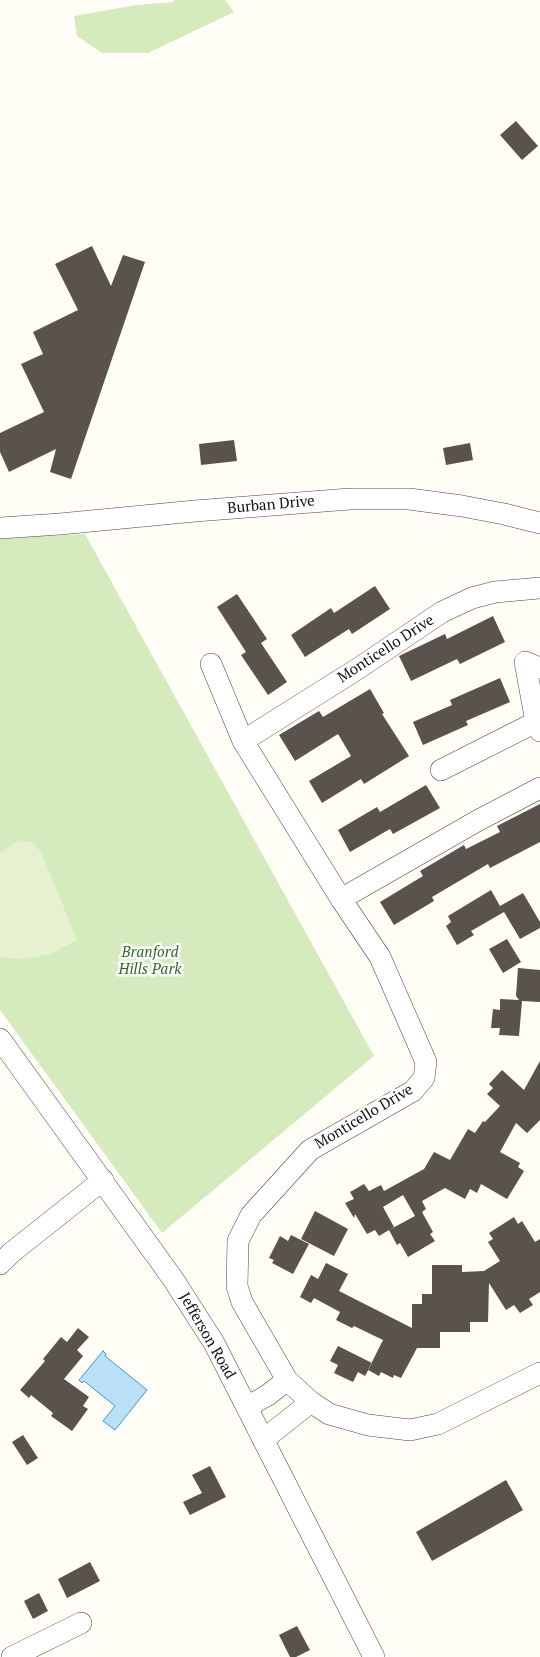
<!DOCTYPE html>
<html>
<head>
<meta charset="utf-8">
<style>
	body { margin:0 }
	canvas { display:block; background:#fffdf5 }
</style>
</head>
<body>
<canvas width="540" height="1657"></canvas>
<script>
const g = document.querySelector('canvas').getContext('2d');
g.lineJoin = 'round';
function fillPath(path, color) {
  g.fillStyle = color;
  g.fill(path, 'evenodd');
}
function shape(rows) {
  const path = new Path2D();
  for (const r of rows) {
    path.moveTo(r[0], r[1]);
    for (let i = 2; i < r.length; i += 2) path.lineTo(r[i], r[i + 1]);
  }
  return path;
}
function trace(path, color, width, dash) {
  g.strokeStyle = color;
  g.lineWidth = width;
  g.lineCap = dash ? 'butt' : 'round';
  g.setLineDash(dash || []);
  g.stroke(path);
}
function write(font, color, halo, rows, align = 'center') {
  g.font = font + ' "PT Serif",serif';
  g.lineWidth = 5;
  g.setLineDash([]);
  g.textBaseline = 'middle';
  g.strokeStyle = halo;
  g.fillStyle = color;
  for (const [text, x, y, turn = 0] of rows) {
    g.save();
    g.translate(x, y);
    g.rotate((+turn || 0) * Math.PI / 180);
    g.textAlign = isNaN(turn) ? turn : align;
    if (halo) g.strokeText(text, 0, 0);
    g.fillText(text, 0, 0);
    g.restore();
  }
}
const green = shape([
	[174,0,225,0,234,12,148,53,102,53,77,36,74,16,137,5,174,2],
	[85,534,374,1056,162,1233,0,1010,0,538]
]);
const pitch = shape([
	[20,840,34,843,42,854,77,940,51,954,23,959,0,957,0,853]
]);
const water = shape([
	[103,1351,106,1354,105,1356,147,1390,115,1430,103,1421,115,1406,84,1381,82,1383,79,1380,103,1351]
]);
const building = shape([
	[516,121,538,146,522,160,500,135],
	[92,246,111,286,123,255,145,262,71,479,50,472,56,449,9,472,0,452,0,433,44,412,21,364,43,354,33,332,78,310,55,264],
	[234,440,237,461,201,465,199,444],
	[470,443,473,460,446,465,443,448],
	[375,586,390,609,352,634,349,629,305,657,291,635,331,608,334,613],
	[237,594,267,639,261,643,287,682,268,695,241,655,246,652,217,607],
	[493,616,505,642,460,664,457,659,411,681,399,656,445,634,447,639],
	[500,678,510,702,466,721,468,725,423,745,413,722,452,705,450,700],
	[370,689,384,713,382,714,409,756,364,784,361,779,322,803,309,781,351,756,338,734,295,761,279,735,319,711,323,717],
	[426,785,440,808,393,834,390,829,350,852,338,830,377,807,380,812],
	[540,804,540,842,490,868,488,864,432,897,434,901,394,925,380,902,423,876,420,871,464,845,466,849,500,832,497,826],
	[491,890,500,906,523,893,540,922,540,928,520,939,504,912,471,931,474,935,457,945,446,926,451,922,448,916],
	[507,939,521,962,503,973,489,949],
	[518,968,540,970,540,1002,522,1001,519,1036,499,1035,500,1028,491,1028,493,1009,500,1010,500,999,519,1000,516,996],
	[540,1061,540,1120,527,1133,516,1123,500,1152,520,1163,518,1167,524,1171,507,1199,481,1184,477,1193,470,1189,465,1199,445,1188,422,1201,426,1209,422,1212,433,1232,430,1234,435,1241,408,1257,400,1243,397,1245,389,1230,415,1216,403,1195,383,1207,394,1227,379,1236,375,1230,367,1234,355,1214,354,1218,345,1203,354,1199,350,1192,364,1184,369,1191,381,1185,384,1191,424,1169,434,1152,450,1160,468,1129,475,1133,483,1121,485,1122,500,1106,487,1094,493,1088,489,1084,502,1070,524,1090],
	[315,1211,348,1229,334,1256,301,1239],
	[514,1217,518,1224,522,1221,535,1242,540,1239,540,1292,529,1299,533,1305,520,1313,514,1305,506,1310,489,1283,488,1322,470,1322,470,1332,440,1332,440,1348,417,1348,401,1378,394,1375,393,1378,381,1372,379,1376,368,1370,383,1340,354,1326,352,1328,336,1320,340,1312,314,1298,311,1303,300,1297,311,1275,318,1279,326,1263,348,1274,339,1291,412,1328,412,1304,422,1304,422,1294,432,1294,432,1265,462,1265,462,1272,484,1271,500,1261,488,1242,493,1239,489,1233],
	[291,1235,309,1244,293,1274,272,1263,274,1260,269,1258,280,1236,288,1241],
	[78,1328,89,1337,77,1350,83,1356,64,1379,89,1397,83,1406,88,1409,72,1431,51,1416,53,1413,31,1395,29,1398,20,1390,45,1361,43,1359,61,1337,67,1342],
	[338,1346,372,1363,365,1376,358,1372,353,1382,334,1373,338,1365,330,1361],
	[23,1435,38,1458,27,1465,12,1442],
	[210,1466,226,1497,190,1515,183,1502,202,1493,192,1475],
	[506,1480,523,1510,432,1561,416,1532],
	[90,1562,100,1581,67,1598,58,1579],
	[39,1593,48,1611,33,1619,24,1601],
	[297,1626,310,1650,296,1657,290,1657,279,1635]
]);
const minor = shape([
	[0,528,60,524,195,511,350,499,409,499,462,506,504,514,540,523],
	[211,664,243,741,341,899,380,957,426,1062,424,1078,413,1091,310,1150,251,1215,238,1241,237,1286,242,1302,287,1380,311,1402],
	[540,668,525,662,536,722,540,731],
	[243,741,359,668,442,612,472,598,495,592,540,588],
	[441,770,536,722],
	[341,899,477,821,540,788],
	[0,1039,173,1279,214,1343,374,1657],
	[0,1264,11,1253,103,1180],
	[247,1407,268,1395,287,1380],
	[263,1440,311,1402,329,1414,368,1425,410,1430,438,1424,540,1373],
	[12,1657,81,1623]
]);
const streetNames = [
	["Burban Drive",271,505,-5],
	["Monticello Drive",386,649,-33],
	["Monticello Drive",364,1117,-31],
	["Jefferson Road",207,1336,60]
];
const parkNames = [
	["Branford",150,953],
	["Hills Park",150,970]
];
fillPath(green, '#d5ebbd');
fillPath(pitch, '#e6f2cf');
fillPath(water, '#b9e0f7');
trace(water, '#3f96cf', 1);
fillPath(building, '#5a524d');
trace(minor, '#444', 22);
trace(minor, '#fff', 21);
write('15px', '#111', '#fff', streetNames);
write('italic 15px', '#2f6b1f', '#fff', parkNames);
</script>
</body>
</html>
